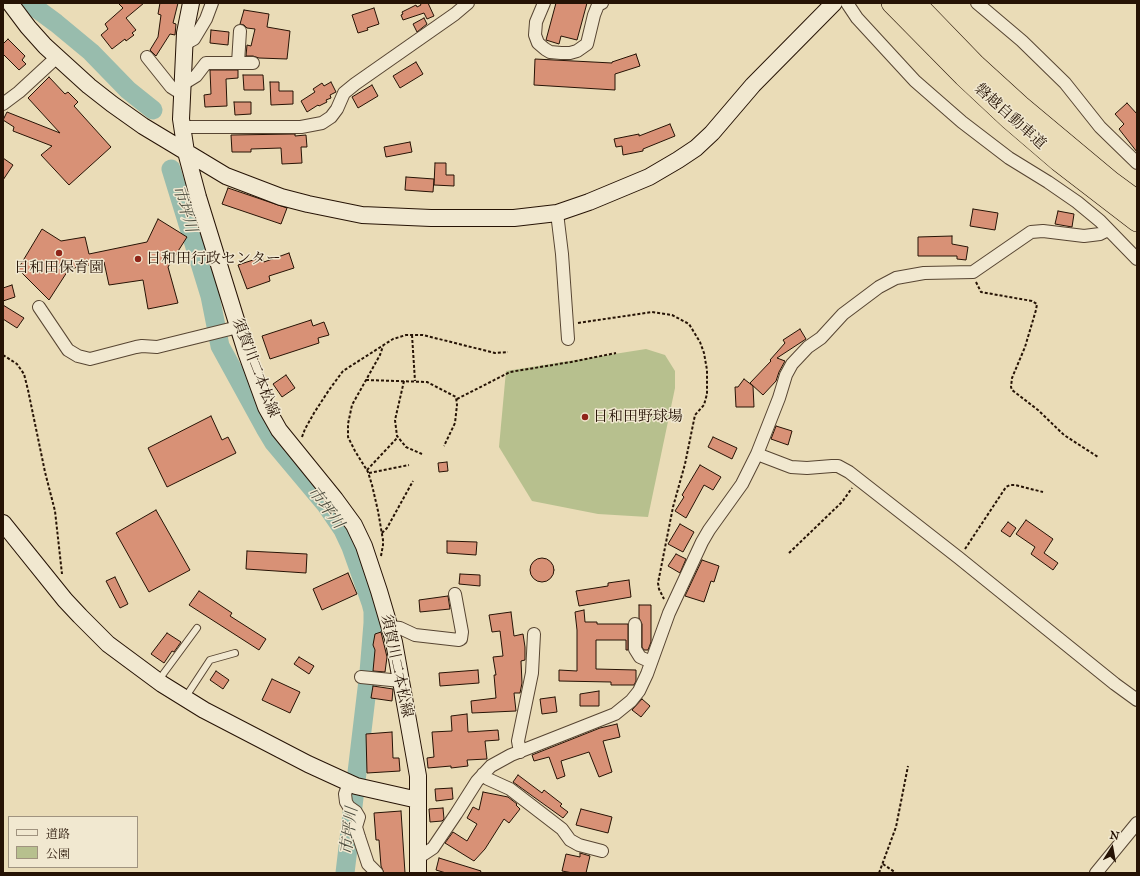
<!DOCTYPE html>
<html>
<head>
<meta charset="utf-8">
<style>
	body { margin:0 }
	#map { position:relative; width:1140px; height:876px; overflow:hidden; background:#eadcb7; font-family:"IM FELL Great Primer","Noto Serif JP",serif }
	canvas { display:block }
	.frame { position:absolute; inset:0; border:4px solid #261305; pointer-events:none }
	.legend { position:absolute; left:8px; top:816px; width:130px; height:52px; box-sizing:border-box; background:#f1e8d0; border:1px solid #a0937f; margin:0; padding:5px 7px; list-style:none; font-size:12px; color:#261305 }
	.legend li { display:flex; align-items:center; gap:8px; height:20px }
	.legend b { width:20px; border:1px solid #a0937f }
	.north { position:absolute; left:1092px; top:828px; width:40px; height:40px; -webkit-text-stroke:3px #f1e8d0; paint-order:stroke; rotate:11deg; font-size:11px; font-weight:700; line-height:16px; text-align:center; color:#261305 }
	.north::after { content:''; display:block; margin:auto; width:14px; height:18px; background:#261305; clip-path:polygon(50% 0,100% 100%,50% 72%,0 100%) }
</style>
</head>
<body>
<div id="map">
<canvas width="1140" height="876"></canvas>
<div class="frame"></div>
<ul class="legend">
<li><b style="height:5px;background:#f1e8d0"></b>道路</li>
<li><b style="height:11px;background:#b7c08e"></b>公園</li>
</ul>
<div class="north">N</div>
</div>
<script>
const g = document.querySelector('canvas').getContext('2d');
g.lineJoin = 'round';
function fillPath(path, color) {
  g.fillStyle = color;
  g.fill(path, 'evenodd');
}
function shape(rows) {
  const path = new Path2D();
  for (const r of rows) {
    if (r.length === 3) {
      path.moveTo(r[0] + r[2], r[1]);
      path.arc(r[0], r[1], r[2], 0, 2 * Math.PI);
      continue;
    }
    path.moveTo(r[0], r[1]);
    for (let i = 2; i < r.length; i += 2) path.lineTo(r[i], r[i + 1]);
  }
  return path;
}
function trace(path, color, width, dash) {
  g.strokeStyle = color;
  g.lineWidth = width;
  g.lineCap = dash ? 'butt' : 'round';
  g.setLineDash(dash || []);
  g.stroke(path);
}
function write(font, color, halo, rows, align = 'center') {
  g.font = font + ' "IM FELL Great Primer","Noto Serif JP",serif';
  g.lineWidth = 3;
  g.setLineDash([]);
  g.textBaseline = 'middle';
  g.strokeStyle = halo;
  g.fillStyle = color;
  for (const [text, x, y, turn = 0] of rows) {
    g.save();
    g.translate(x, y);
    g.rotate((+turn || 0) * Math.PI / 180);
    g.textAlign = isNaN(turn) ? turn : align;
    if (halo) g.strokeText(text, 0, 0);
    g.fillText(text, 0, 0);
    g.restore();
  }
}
const green = shape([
	[646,349,665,355,675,371,675,388,648,517,598,514,532,501,499,447,506,371]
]);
const river = shape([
	[29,3,56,23,91,52,128,90,153,110],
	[171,169,210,296,220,346,265,428,274,443,326,505,343,530,351,547,371,603,373,611,373,623,369,672,345,873]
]);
const building = shape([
	[118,3,144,3,126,18,136,30,132,33,134,35,126,41,125,39,112,49,101,35,108,29,105,24,123,8,118,3],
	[160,3,178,3,173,23,176,24,175,35,170,34,156,56,150,50,158,37,161,15,158,14,160,3],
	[420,3,428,3,434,16,427,19,424,13,403,20,401,15,403,14,402,12,416,5,417,7,421,5,420,3],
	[556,3,587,3,577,40,561,36,559,44,546,40,556,3],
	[374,8,379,24,367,28,368,30,358,33,352,15,374,8],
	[244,10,269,14,267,27,290,31,287,59,259,58,253,56,246,56,247,45,251,46,255,29,247,28,244,25,240,24,244,10],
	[424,18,427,24,417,32,413,24,424,18],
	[211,30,229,32,228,45,210,43,211,30],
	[8,39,25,56,22,60,26,64,19,70,3,54,3,44,8,39],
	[636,54,640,66,615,74,615,90,534,85,535,59,612,63,612,62,636,54],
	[416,62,423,74,400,88,393,76,416,62],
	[210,70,238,70,238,78,226,79,227,106,205,107,204,95,211,94,210,70],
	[243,75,263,75,264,90,244,90,243,75],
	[49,77,65,94,68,92,78,102,74,106,111,147,69,185,41,155,52,146,13,131,14,127,3,120,7,112,60,133,28,98,49,77],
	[270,82,279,82,279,91,293,91,293,104,271,105,270,82],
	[331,82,336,92,330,95,331,98,326,100,327,102,319,106,318,105,307,112,301,101,315,92,313,89,322,83,324,86,331,82],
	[372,85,378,96,358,108,352,97,372,85],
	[234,102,251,102,251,114,235,115,234,102],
	[1127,103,1137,114,1137,152,1119,129,1124,124,1115,114,1127,103],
	[670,124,675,136,643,149,643,151,623,155,622,146,616,147,614,139,639,134,639,136,670,124],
	[295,134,295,136,306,135,307,147,301,147,302,163,282,164,281,148,251,149,251,152,232,152,231,135,295,134],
	[410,142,412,152,386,157,384,147,410,142],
	[3,158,13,165,3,180,3,158],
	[435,163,446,163,446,175,454,175,454,186,434,185,435,163],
	[406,177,434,179,433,192,405,190,406,177],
	[228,188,287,208,281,224,222,204,228,188],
	[973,209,998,213,995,230,970,226,973,209],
	[1058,211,1074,214,1072,227,1055,224,1058,211],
	[158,219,187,237,168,267,178,303,148,309,143,280,109,285,104,262,69,269,49,300,18,269,42,229,61,241,85,237,89,254,147,242,158,219],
	[952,236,952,244,968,247,966,260,957,259,957,256,918,256,918,237,952,236],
	[289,253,294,268,269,276,270,281,247,289,238,265,262,257,264,262,289,253],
	[12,285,15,297,3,301,3,288,12,285],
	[3,305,24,318,17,328,3,319,3,305],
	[311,320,313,326,324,322,329,335,318,338,319,343,270,359,262,336,311,320],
	[800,329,806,339,777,358,785,361,779,372,776,381,763,395,750,383,771,361,770,360,785,343,783,340,800,329],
	[286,375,295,388,282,397,273,384,286,375],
	[744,379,753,386,754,407,736,407,735,387,738,387,744,379],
	[211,416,222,440,228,437,236,453,167,487,148,448,211,416],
	[776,426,792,431,788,445,771,439,776,426],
	[713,437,737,448,732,459,708,447,713,437],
	[447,462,448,471,439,472,438,463,447,462],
	[700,465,721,477,713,490,704,485,686,518,675,511,684,497,682,495,700,465],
	[156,510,190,570,149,592,116,533,156,510],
	[1026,520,1053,539,1044,553,1058,563,1053,570,1031,554,1035,547,1016,534,1026,520],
	[1008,522,1016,528,1010,537,1001,531,1008,522],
	[680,524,694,532,683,552,668,544,680,524],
	[447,541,477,542,476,555,447,553,447,541],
	[247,551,307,554,306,573,246,569,247,551],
	[676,554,686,559,680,573,668,566,676,554],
	[542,570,12],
	[702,560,719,566,714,582,711,581,704,602,685,596,702,560],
	[348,573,357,594,322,610,313,589,348,573],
	[460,574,480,575,480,586,459,584,460,574],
	[115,577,128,604,120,608,106,581,115,577],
	[629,580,631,597,579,606,576,591,608,586,608,583,629,580],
	[199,591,232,613,230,616,266,639,259,650,189,605,199,591],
	[448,596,450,609,420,612,419,600,448,596],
	[639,605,651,605,651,642,648,650,644,650,642,647,642,624,639,618,639,605],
	[584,610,585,622,597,622,597,624,628,624,628,650,626,650,626,640,596,640,596,669,636,670,636,681,634,685,611,685,611,682,559,681,559,670,577,671,577,630,575,612,584,610],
	[511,612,514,636,523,634,525,647,525,660,521,661,522,683,520,693,514,693,516,711,472,713,471,701,496,698,494,675,496,675,493,657,503,656,500,631,492,632,489,615,511,612],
	[381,632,387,657,385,672,373,671,375,650,373,645,375,634,381,632],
	[167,633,181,642,174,652,172,651,164,663,151,654,167,633],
	[299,657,314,666,309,674,294,664,299,657],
	[478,670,479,683,440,686,439,673,478,670],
	[216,671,229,680,223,689,210,680,216,671],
	[272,679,300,692,290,713,262,700,272,679],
	[373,686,393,689,392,701,371,698,373,686],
	[599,691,599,706,580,706,580,694,599,691],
	[555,697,557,712,542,714,540,699,555,697],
	[642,699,650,706,641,717,632,710,642,699],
	[467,714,468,732,498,730,499,740,485,741,487,759,467,760,468,766,451,768,451,766,428,768,427,758,434,757,432,732,452,731,451,716,467,714],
	[617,724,620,737,603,741,612,772,599,777,589,752,561,761,565,776,557,779,549,757,534,761,532,755,600,728,617,724],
	[392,732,393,758,399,758,400,771,367,773,366,734,392,732],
	[518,775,542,793,544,790,562,804,560,806,568,812,563,818,513,782,518,775],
	[452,788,453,799,436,801,435,789,452,788],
	[483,792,508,797,517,804,516,805,520,809,509,823,504,819,485,849,474,861,445,843,453,832,467,841,477,824,467,818,473,807,479,810,483,792],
	[443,808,444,819,442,821,430,822,429,809,443,808],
	[581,809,612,817,608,833,576,825,581,809],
	[401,811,405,873,384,873,381,866,379,840,376,840,374,813,401,811],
	[580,853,590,856,586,873,573,873,562,871,566,854,580,857,580,853],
	[439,858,481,871,480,873,446,873,436,870,439,858]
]);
const path = shape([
	[976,282,981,292,1032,301,1037,304,1036,310,1025,347,1012,378,1011,387,1012,390,1038,410,1064,435,1098,457],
	[578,323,652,312,672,315,689,324,700,342,704,353,707,370,707,394,704,405,695,415,685,464,673,507,658,583,659,589,664,599],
	[412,335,415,381],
	[3,355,17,364,24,374,28,390,45,472,55,511,62,574],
	[366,380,427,382,456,397,457,405,455,423,444,446],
	[404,381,395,420,397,436,406,447,422,454],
	[457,399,510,372,571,362,616,353],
	[302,437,305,429,314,413,329,390,343,371,393,339,406,335,423,335,495,353,508,352],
	[367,470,398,437],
	[369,473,409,465],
	[382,533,387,528,413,481],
	[965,549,1006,487,1010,485,1015,485,1043,492],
	[789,553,842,502,852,488],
	[381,556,383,545,383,540,378,511,372,485,368,472,355,451,348,437,348,424,352,405,380,355,383,346],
	[883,864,896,873],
	[879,873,896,827,908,766]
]);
const lane = shape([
	[158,681,197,628],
	[185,698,210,660,235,653]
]);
const street = shape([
	[544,3,536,22,535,35,538,43,545,49,550,52,561,53,570,53,577,51,587,44,594,15,598,5,602,3],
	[847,3,857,18,915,81,962,122,1009,158,1048,182,1077,202,1100,221,1137,259],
	[977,3,1022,41,1065,83,1100,127,1137,163],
	[185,44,194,39,206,19,212,3],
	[147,57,171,87,182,94],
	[238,63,240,31],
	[183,84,196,76,206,63,253,63],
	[3,104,19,92,57,57],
	[182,127,301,127,322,123,331,117,337,109,344,93,355,84,455,14,468,3],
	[557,213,562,254,568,339],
	[39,307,68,350,78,356,90,359,136,347,142,346,157,347,238,327],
	[757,454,791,467,807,468,832,466,838,466,849,472,959,558,1115,684,1137,700],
	[635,624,635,649,640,657,651,662],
	[390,627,400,628,415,635,459,640,461,639,462,632,455,594],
	[361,677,401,681],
	[520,752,518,741,532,673,534,634],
	[483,774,488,779,510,789,562,829,570,840,579,845,602,851],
	[349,783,345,794,346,802,349,807,356,812,359,817,356,827,359,837,368,864,377,873],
	[418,858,433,848,456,814,477,781,491,766,511,755,615,714,631,701,639,691,647,674,669,613,702,542,709,530,742,484,757,454,779,398,786,375,792,364,808,347,821,338,843,314,879,287,896,278,924,273,973,272,1031,232,1043,231,1084,236,1100,234,1108,230],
	[1096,873,1137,823]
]);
const secondary = shape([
	[10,3,28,27,45,46,89,86,112,104,143,126,226,176,281,197,308,204,362,215,431,218,514,218,557,213,589,202,649,177,678,160,696,148,712,133,753,85,834,3],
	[191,3,185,33,181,119,186,152,198,197,246,352,266,407,279,430,335,499,354,525,364,546,379,591,394,642,418,776,418,873],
	[3,523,65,600,80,616,108,644,162,684,204,710,308,764,356,786,418,800]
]);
const highway = shape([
	[892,3,964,76,1010,119,1059,161,1137,221],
	[915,3,975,65,1020,106,1111,182,1137,201]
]);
const markers = [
	[59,253,4,"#8f2418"],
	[138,259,4,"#8f2418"],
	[585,417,4,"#8f2418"]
];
const streetNames = [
	["磐越自動車道",1010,117,42],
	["須賀川二本松線",255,368,69],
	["須賀川二本松線",396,666,78]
];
const poiNames = [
	["日和田行政センター",146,259],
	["日和田保育園",59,268,"center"],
	["日和田野球場",593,417]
];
const waterNames = [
	["市坪川",184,209,73],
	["市坪川",325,508,53],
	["市坪川",350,831,-83]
];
fillPath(green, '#b7c08e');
trace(river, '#98bcad', 19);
fillPath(building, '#d89176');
trace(building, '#261305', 1);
trace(lane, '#574532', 8);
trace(street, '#574532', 14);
trace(secondary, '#261305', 18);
trace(highway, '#261305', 22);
trace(path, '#261305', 2, [3, 2]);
trace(lane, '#f1e8d0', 6);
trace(street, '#f1e8d0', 12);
trace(secondary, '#f1e8d0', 16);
trace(highway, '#eadcb7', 21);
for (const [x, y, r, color] of markers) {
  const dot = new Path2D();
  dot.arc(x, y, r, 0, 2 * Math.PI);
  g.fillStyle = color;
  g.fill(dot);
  trace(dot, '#f1e8d0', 1.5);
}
write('15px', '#261305', '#f1e8d0', streetNames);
write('15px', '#261305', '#f1e8d0', poiNames, 'left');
write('italic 16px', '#4e4e40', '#f1e8d0', waterNames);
</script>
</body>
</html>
